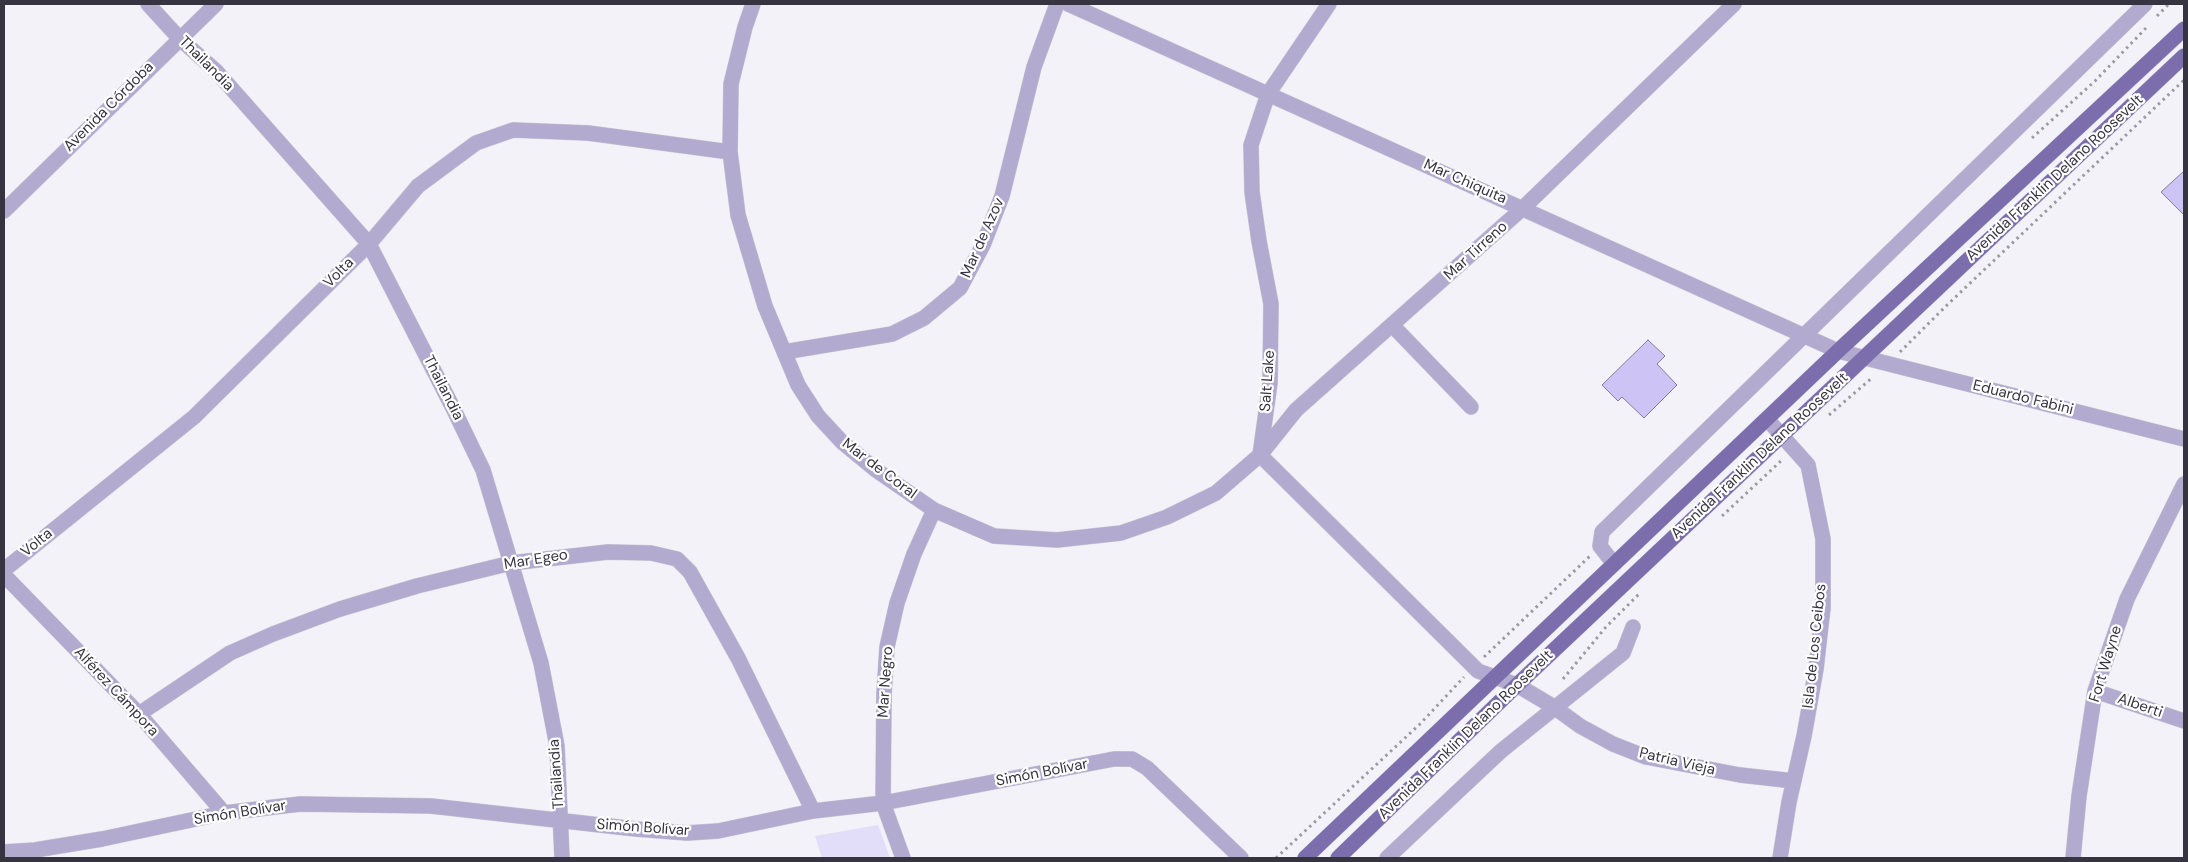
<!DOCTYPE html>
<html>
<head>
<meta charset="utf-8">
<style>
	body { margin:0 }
	#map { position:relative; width:2188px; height:862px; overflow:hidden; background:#f3f2f9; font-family:"DM Sans",sans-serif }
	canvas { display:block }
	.frame { position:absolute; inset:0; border:5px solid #363441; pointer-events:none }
</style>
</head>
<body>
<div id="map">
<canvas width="2188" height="862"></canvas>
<div class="frame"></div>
</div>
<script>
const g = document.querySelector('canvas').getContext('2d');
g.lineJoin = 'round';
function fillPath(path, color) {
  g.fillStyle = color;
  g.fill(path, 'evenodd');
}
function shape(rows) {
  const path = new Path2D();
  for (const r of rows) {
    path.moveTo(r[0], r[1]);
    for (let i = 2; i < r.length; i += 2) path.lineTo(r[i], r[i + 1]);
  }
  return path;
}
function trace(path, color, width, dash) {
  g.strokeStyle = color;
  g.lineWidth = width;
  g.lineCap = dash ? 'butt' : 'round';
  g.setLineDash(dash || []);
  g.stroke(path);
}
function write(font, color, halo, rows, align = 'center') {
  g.font = font + ' "DM Sans",sans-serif';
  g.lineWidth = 4.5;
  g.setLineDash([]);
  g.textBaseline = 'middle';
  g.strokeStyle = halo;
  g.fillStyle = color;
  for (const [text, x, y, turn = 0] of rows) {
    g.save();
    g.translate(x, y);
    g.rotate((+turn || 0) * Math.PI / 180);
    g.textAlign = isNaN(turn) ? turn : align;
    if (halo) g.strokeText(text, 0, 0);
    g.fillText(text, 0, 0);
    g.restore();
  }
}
const green = shape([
	[878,825,890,858,822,858,815,836]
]);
const building = shape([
	[2184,171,2184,215,2161,192,2184,171],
	[1648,340,1665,356,1657,364,1677,385,1644,418,1622,397,1618,401,1602,385,1648,340]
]);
const path = shape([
	[2157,16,2169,4],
	[2032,138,2095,81,2146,28],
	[1900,352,1945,307,2184,80],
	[1829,415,1873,377],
	[1722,516,1783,459],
	[1484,657,1590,556],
	[1563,679,1606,627,1639,594],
	[1276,858,1420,724,1464,677]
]);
const minor = shape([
	[148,4,179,38,216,71,369,244,453,408,483,470,541,663,557,746,562,858],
	[753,4,745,27,731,84,730,152,738,215,765,306,798,385,818,416,842,442,876,470,934,510,994,536,1057,540,1121,533,1167,517,1216,493,1260,455,1296,410,1523,208,1734,4],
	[1068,4,1838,351,2184,439],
	[1329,4,1268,94,1251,145,1252,192,1259,241,1271,304,1270,383,1260,455,1478,671,1517,685,1554,707,1580,726,1613,744,1646,757,1740,775,1794,781],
	[4,211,216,4],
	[1392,325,1471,407],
	[784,352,892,334,924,318,960,288,983,245,1002,196,1034,67,1057,4],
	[1767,419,1808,465,1823,539,1823,608,1816,669,1804,736,1789,802,1780,858],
	[1614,564,1600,546,1602,532,2145,4],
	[4,570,194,417,369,244,418,186,476,143,513,130,588,133,730,152],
	[4,575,139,714,224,813],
	[2095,691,2184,721],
	[139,714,230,653,273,634,340,609,417,586,511,563,608,552,651,553,677,559,690,572,738,658,813,811],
	[4,852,35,850,102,839,224,813,300,804,431,806,636,829,687,833,718,831,813,811,883,803,1114,759,1132,759,1147,768,1241,858],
	[903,858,883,803,884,694,887,647,897,603,914,554,934,510],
	[1387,858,1501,751,1623,653,1633,627],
	[2073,858,2079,796,2095,691,2127,599,2184,484]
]);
const major = shape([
	[1305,858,1838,351,2184,29],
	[1338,858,1517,685,2184,56]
]);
const streetNames = [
	["Thailandia",206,64,45],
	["Avenida Córdoba",109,107,-45],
	["Avenida Franklin Delano Roosevelt",2055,178,-43],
	["Mar Chiquita",1465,182,24],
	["Mar de Azov",983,238,-66],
	["Mar Tirreno",1476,251,-42],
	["Volta",339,273,-45],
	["Salt Lake",1268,381,-86],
	["Thailandia",443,388,63],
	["Eduardo Fabini",2023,398,14],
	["Avenida Franklin Delano Roosevelt",1760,456,-43],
	["Mar de Coral",879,469,37],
	["Volta",37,543,-39],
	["Mar Egeo",536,560,-9],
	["Isla de Los Ceibos",1815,646,-84],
	["Fort Wayne",2106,664,-73],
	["Mar Negro",886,682,-86],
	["Alférez Cámpora",116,692,47],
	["Alberti",2140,706,19],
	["Avenida Franklin Delano Roosevelt",1466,735,-44],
	["Patria Vieja",1677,762,13],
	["Simón Bolívar",1042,773,-11],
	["Thailandia",557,774,-94],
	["Simón Bolívar",240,813,-9],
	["Simón Bolívar",643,828,4]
];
fillPath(green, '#e2ddf8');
fillPath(building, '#cdc4f5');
trace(building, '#827c9b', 1);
trace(minor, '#cdccd4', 16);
trace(major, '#cdccd4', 16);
trace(path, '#9c9ba4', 3, [2.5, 4]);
trace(minor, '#b2abcf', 15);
trace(major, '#7c6ead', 15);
write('15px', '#363441', '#fff', streetNames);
</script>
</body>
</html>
